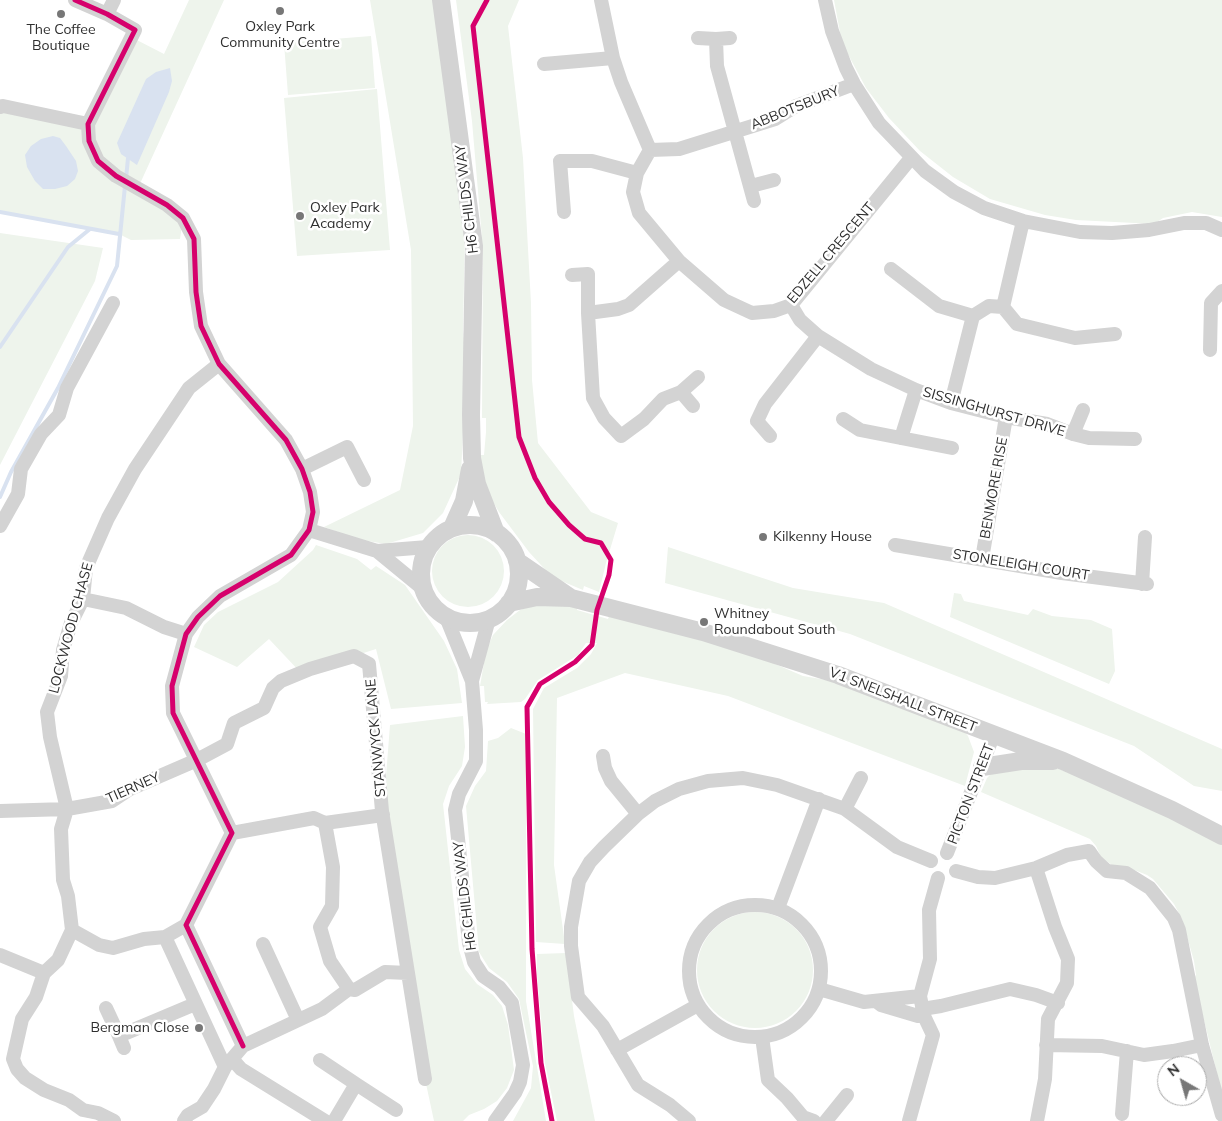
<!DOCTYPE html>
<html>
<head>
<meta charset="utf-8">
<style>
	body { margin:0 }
	#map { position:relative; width:1222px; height:1121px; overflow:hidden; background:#fff; font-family:Mulish,sans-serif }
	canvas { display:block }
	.north { position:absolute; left:1157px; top:1056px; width:50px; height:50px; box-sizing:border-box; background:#fff; border:1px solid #ababab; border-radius:50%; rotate:322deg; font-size:14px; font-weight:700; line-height:20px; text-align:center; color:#2e2e2e }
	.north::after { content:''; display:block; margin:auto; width:18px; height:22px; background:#777; clip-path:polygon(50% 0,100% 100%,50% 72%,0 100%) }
</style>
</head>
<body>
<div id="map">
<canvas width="1222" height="1121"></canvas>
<div class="north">N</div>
</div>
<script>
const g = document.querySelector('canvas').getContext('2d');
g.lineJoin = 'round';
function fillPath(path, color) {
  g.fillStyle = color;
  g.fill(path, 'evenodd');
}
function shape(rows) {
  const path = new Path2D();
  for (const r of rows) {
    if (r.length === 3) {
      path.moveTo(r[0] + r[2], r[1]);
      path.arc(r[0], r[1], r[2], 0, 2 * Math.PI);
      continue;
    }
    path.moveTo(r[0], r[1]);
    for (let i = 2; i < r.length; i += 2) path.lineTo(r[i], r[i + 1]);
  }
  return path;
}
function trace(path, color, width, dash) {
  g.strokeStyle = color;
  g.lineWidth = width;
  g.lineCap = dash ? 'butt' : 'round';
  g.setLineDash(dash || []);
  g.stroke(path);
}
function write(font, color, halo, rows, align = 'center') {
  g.font = font + ' Mulish,sans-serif';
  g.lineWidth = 5;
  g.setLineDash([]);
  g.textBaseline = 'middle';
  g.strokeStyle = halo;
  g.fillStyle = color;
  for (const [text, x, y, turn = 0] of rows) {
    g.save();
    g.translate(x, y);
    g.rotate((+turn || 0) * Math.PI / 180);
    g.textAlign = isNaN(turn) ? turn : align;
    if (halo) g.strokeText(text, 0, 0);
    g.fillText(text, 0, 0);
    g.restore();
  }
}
const green = shape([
	[189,0,224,0,138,188,183,218,180,239,131,240,119,234,0,212,0,107,87,124,131,37,164,54],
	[370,0,434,0,465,233,463,330,466,369,461,474,443,513,423,533,386,544,361,540,324,527,400,490,413,426,411,250],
	[456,0,519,0,508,26,523,158,531,303,532,380,538,443,591,512,618,523,606,563,599,592,584,586,583,590,552,577,529,552,499,512,487,492,480,455,484,455,486,432,486,418,482,418,483,250,472,121],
	[834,0,1222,0,1222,217,1192,212,1163,218,1154,224,1076,220,1045,215,990,199,953,177,920,151,889,118,866,88,842,43],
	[371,36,375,88,288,95,284,43],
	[377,89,390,250,297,256,284,98],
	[0,233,103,248,95,281,0,465],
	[468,571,36],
	[316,545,357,559,371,570,376,566,405,585,444,641,457,669,462,703,391,709,376,649,301,673,269,639,237,667,194,647,204,625,218,612,278,582,313,550],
	[668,547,793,588,884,603,1222,749,1222,791,1194,786,1134,746,850,634,665,583],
	[954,593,961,594,964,601,1028,615,1033,609,1052,616,1091,620,1112,629,1115,671,1109,684,950,617],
	[536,604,578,605,577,610,608,619,610,613,745,651,803,676,845,683,959,725,968,736,974,752,965,786,728,696,625,673,557,698,554,865,565,944,536,942,533,709,544,688,577,668,591,654,597,643,586,643,578,655,538,680,525,699,521,702,487,704,488,702,485,702,484,686,480,686,486,651,493,635,507,620,520,610],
	[463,716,465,747,462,766,449,786,443,804,459,950,465,969,477,984,493,995,502,1006,508,1025,514,1070,507,1088,497,1101,484,1109,469,1115,463,1121,434,1121,425,1079,383,815,390,725],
	[511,728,526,734,526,1001,546,1121,513,1121,531,1088,533,1066,519,999,507,982,489,968,479,952,466,806,475,786,486,771,488,741,498,738],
	[1042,767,1059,769,1123,794,1222,844,1222,1094,1194,979,1196,975,1194,961,1182,919,1174,904,1153,879,1147,875,1127,867,1112,865,1101,857,1096,846,1090,839,981,792,987,778,993,772],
	[755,970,58],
	[566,953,574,1016,595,1121,557,1121,545,1063,537,974,537,954]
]);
const water = shape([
	[170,68,172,81,169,92,137,165,121,154,117,143,146,79,156,72],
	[53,136,60,138,66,146,76,161,78,171,75,179,67,186,55,189,43,189,35,181,27,167,25,155,31,146,41,139]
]);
const stream = shape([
	[126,179,128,158],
	[0,212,119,234],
	[0,347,68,247,90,229],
	[0,497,11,472,58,388,117,266,125,186]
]);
const minor = shape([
	[75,0,107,14,135,30,88,124,89,141,98,161,116,176,167,205,183,218,194,239,196,292,201,326,219,364,286,440,302,469,310,492,313,512,309,530,291,555,220,596,198,617,186,634,172,686,173,713,232,833,186,925,243,1046],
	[601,0,613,58,621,82,650,150,637,173,633,192,639,213,679,261,724,300,752,313,774,311,791,305,911,158],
	[825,0,832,31,846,68,854,84,879,123,925,171,954,192,984,208,1023,221,1080,232,1112,233,1149,230,1184,223,1206,223,1222,230],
	[107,14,114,0],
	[698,38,716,39,717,66,754,201],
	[716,39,730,38],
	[544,64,613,58],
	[0,107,3,106,88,124],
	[650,150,679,149,775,119,796,106,854,84],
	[751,186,774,180],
	[564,212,560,161,592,161,637,173],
	[679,261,629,305,618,309,588,313,593,398,604,418,621,436,644,419,663,399,681,392,698,377],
	[891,269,939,306,973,316],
	[572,275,588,274,588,313],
	[791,305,800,320,818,336,871,369,916,390,951,403,1006,417,1047,424,1073,434,1089,438,1135,439],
	[1003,307,1017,324,1075,338,1115,334],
	[1210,350,1211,303,1222,291],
	[681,392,693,406],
	[951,403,973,316,989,306,1003,307,1023,221],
	[843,419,860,430,952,448],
	[1073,434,1083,410],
	[770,436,757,421,765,404,818,336],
	[901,438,916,390],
	[302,469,347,447,364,480],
	[0,526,18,494,21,469,41,434,59,415,67,388,113,303],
	[309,530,377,551,428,547],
	[895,545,1062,573,1147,584],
	[377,551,422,588],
	[982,559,1006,417],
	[1142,584,1145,537],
	[83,599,126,608,164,627,186,634],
	[446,617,472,681,476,730,476,761,459,794,455,810,469,943,474,962,483,976,499,987,512,1003,523,1065,520,1082,515,1093,495,1121],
	[472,681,489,619],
	[603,756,605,768,611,781,638,814],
	[845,809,861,778],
	[0,811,67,809,112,801,130,789,197,760,227,744,234,723,264,708,273,688,281,681,310,669,354,656,369,664,382,811,408,973,385,972,355,990,349,989],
	[325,823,383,815],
	[947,853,994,734],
	[1036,868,1055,927,1068,959,1067,983,1048,1019,1045,1079,1037,1121],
	[956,871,978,877,995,878,1036,868,1067,855,1089,851,1096,861,1107,871,1126,873,1150,888,1174,918,1179,930,1202,1045,1222,1115],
	[755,971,66],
	[778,908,819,799],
	[72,930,68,896,63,880,61,829,67,809,50,737,47,712,61,676,63,650,71,623,83,599,86,568,108,518,135,469,189,388,219,364],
	[72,930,58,960,44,973,36,997,22,1019,13,1059,17,1069,25,1078,44,1090,69,1100,83,1110,98,1113,114,1121],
	[72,930,99,945,113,948,144,939,165,937,186,925],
	[165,937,225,1067],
	[263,944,298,1020],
	[0,955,44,973],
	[408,973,425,1079],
	[819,989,864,1002,920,996],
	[877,1002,881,1005,918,1016,924,1016],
	[106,1008,119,1036,195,1004],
	[922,1009,941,1006,1010,989,1036,995,1058,1003],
	[119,1036,124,1048],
	[762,1037,768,1080,787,1098,803,1117,814,1121],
	[1046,1045,1102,1046,1144,1055,1173,1051,1202,1045],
	[617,1050,698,1005],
	[233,1060,241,1069,325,1121],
	[320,1060,356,1084,334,1121],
	[356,1084,396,1110],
	[1122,1114,1127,1051],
	[184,1121,188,1115,202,1107,214,1089,225,1067,243,1046,322,1009,349,989,330,961,320,927,332,906,333,867,325,823,314,818,232,833],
	[689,1121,670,1105,638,1085,603,1026,578,997,571,946,571,927,579,881,590,862,604,847,638,814,655,801,679,789,708,781,743,778,777,785,845,809,897,847,931,861],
	[826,1121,847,1095],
	[909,1121,933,1035,924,1016,920,996,930,959,929,910,938,878]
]);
const tertiary = shape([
	[441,0,474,246,471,415,472,458,477,484,496,533],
	[470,574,49],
	[452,528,464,501,470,469],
	[517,561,571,598],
	[509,603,537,597,571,598,703,632,838,675,1063,761,1172,810,1222,836],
	[982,767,1021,761,1053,761]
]);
const cycleway = shape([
	[75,0,107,14,135,30,88,124,89,141,98,161,116,176,167,205,183,218,194,239,196,292,201,326,219,364,286,440,302,469,310,492,313,512,309,530,291,555,220,596,198,617,186,634,172,686,173,713,232,833,186,925,243,1046],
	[487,0,473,26,519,437,535,478,549,502,569,525,585,539,601,543,611,560,609,575,597,610,592,645,575,662,540,684,527,707,532,949,541,1063,552,1121]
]);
const markers = [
	[280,11,5,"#777"],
	[61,14,5,"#777"],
	[300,216,5,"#777"],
	[763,537,5,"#777"],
	[704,622,5,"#777"],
	[199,1028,5,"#777"]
];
const poiNames = [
	["Oxley Park",280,27,"center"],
	["Community Centre",280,43,"center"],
	["The Coffee",61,30,"center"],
	["Boutique",61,46,"center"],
	["Oxley Park",310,208],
	["Academy",310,224],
	["Kilkenny House",773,537],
	["Whitney",714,614],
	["Roundabout South",714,630],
	["Bergman Close",189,1028,"right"]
];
const streetNames = [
	["ABBOTSBURY",795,108,-22],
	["H6 CHILDS WAY",467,199,-97],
	["EDZELL CRESCENT",831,253,-50],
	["SISSINGHURST DRIVE",994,412,16],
	["BENMORE RISE",994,488,-80],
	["STONELEIGH COURT",1021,565,9],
	["LOCKWOOD CHASE",71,628,-75],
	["V1 SNELSHALL STREET",903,700,21],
	["STANWYCK LANE",376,738,-95],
	["TIERNEY",133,788,-24],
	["PICTON STREET",971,794,-69],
	["H6 CHILDS WAY",465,896,-97]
];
fillPath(green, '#eef4ec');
fillPath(water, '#d9e2f0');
trace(stream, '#d9e2f0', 4);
trace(minor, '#d3d3d3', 14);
trace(tertiary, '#d3d3d3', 18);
trace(cycleway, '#d6006c', 5);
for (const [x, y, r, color] of markers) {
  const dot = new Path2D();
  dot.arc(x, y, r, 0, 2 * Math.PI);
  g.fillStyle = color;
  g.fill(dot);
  trace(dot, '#fff', 2);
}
write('14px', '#2e2e2e', '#fff', poiNames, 'left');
write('14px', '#2e2e2e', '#fff', streetNames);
</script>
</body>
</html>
